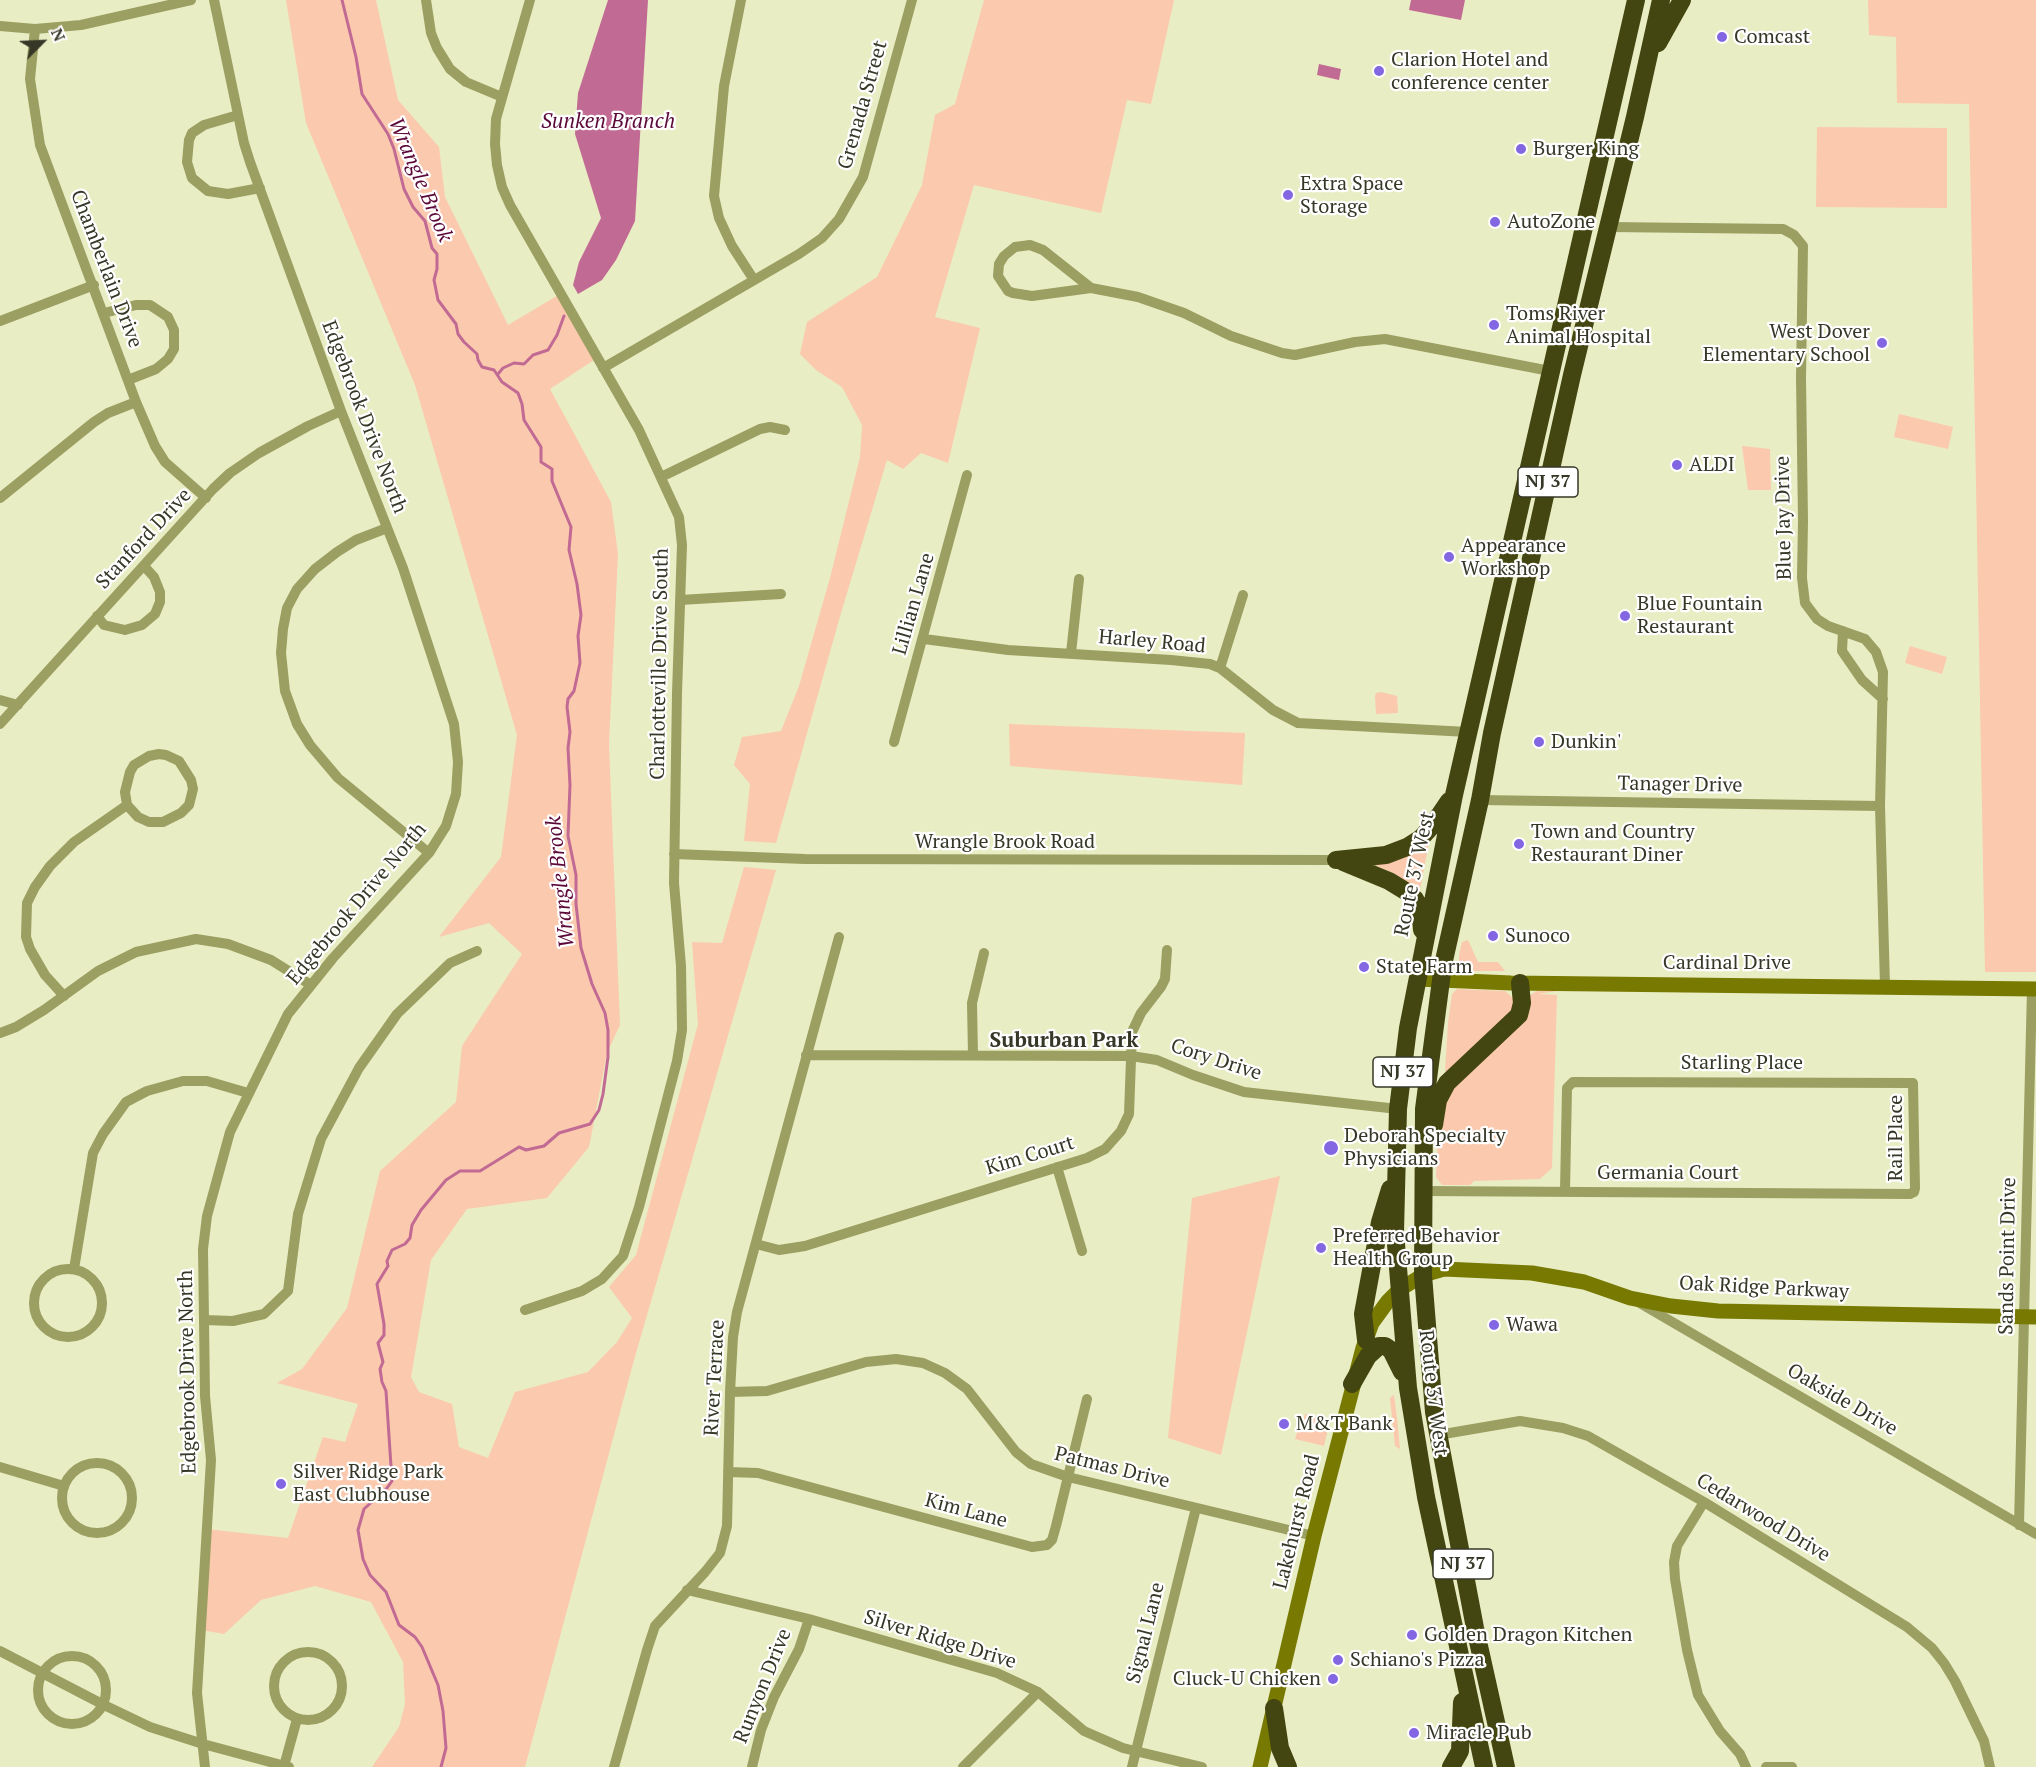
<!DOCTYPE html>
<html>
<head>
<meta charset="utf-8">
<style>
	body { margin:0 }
	#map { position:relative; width:2036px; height:1767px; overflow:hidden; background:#e9edc4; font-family:"PT Serif",serif }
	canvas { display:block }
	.north { position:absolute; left:12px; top:12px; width:60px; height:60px; -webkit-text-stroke:4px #fff; paint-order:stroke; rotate:66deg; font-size:16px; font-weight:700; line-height:24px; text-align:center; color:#363727 }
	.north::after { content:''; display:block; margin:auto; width:21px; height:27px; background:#363727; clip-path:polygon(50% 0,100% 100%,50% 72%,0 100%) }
</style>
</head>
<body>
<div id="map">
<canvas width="2036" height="1767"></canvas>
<div class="north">N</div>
</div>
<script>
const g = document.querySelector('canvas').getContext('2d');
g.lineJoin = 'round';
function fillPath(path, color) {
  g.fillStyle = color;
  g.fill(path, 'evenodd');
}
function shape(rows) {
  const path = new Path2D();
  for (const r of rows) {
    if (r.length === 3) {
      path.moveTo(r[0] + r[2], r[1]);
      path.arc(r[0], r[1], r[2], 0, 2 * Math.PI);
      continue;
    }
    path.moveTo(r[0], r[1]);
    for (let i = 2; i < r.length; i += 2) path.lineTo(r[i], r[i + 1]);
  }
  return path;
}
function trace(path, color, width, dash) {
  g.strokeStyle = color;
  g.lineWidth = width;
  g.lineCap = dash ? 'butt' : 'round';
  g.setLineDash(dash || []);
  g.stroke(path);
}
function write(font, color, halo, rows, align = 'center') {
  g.font = font + ' "PT Serif",serif';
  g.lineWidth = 4.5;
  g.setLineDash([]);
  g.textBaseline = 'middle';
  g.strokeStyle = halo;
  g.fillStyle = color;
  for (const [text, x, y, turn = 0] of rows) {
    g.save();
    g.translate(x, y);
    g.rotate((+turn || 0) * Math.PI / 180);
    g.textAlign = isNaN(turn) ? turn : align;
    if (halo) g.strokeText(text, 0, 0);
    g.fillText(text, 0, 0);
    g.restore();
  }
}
const green = shape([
	[286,0,376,0,398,100,439,147,445,197,508,325,560,294,597,358,550,389,611,502,618,554,609,744,620,1025,607,1053,589,1147,547,1198,467,1209,431,1260,411,1377,419,1392,452,1404,459,1447,488,1458,515,1392,588,1372,617,1342,632,1318,609,1287,636,1255,698,1024,692,942,722,943,744,867,776,870,634,1360,525,1767,372,1767,399,1727,405,1704,403,1662,371,1602,315,1586,261,1600,224,1634,196,1629,206,1529,288,1538,323,1437,345,1442,358,1404,277,1383,302,1369,347,1308,380,1171,456,1102,462,1046,522,954,489,923,439,937,501,857,517,735,415,385,306,123],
	[984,0,1174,0,1151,104,1127,100,1101,213,974,185,935,317,980,328,948,463,921,453,903,469,887,460,841,613,776,843,744,841,750,784,734,765,742,737,781,731,799,686,830,578,860,457,862,425,842,387,816,370,800,354,807,322,877,277,922,185,935,115,955,104],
	[1868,0,2036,0,2036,972,1985,972,1969,104,1897,103,1896,37,1869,35],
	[1817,127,1947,128,1947,208,1816,207],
	[1899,414,1953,427,1948,449,1894,437],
	[1742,446,1770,449,1771,490,1748,490],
	[1910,646,1947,657,1942,674,1905,663],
	[1381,692,1397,696,1398,713,1376,714,1375,696,1376,693],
	[1009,724,1245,733,1242,785,1010,766],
	[1429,842,1420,890,1393,873,1375,865],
	[1468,940,1478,962,1498,962,1505,971,1470,971,1465,969,1459,962,1459,955,1462,942],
	[1457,989,1505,991,1513,998,1515,1008,1447,1072,1445,1071,1448,1023,1452,994],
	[1537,991,1557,991,1538,994,1557,995,1552,1168,1540,1179,1474,1181,1470,1185,1442,1185,1436,1177,1439,1117,1443,1101,1529,996],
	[1280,1176,1221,1455,1168,1438,1192,1198],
	[1394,1395,1397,1418,1400,1449,1395,1446,1390,1398],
	[1305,1414,1330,1420,1324,1446,1295,1439,1299,1426,1302,1426]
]);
const water = shape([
	[608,0,648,0,635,221,616,260,602,280,578,294,573,285,579,262,601,218,575,134,578,93],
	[1411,0,1465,0,1461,20,1409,10],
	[1319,64,1341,69,1339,80,1317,75]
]);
const stream = shape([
	[342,0,356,57,362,94,388,134,394,149,404,189,413,207,425,221,432,248,437,254,437,269,434,280,438,300,456,324,458,334,464,342,477,354,478,360,482,367,494,370,502,382,518,393,522,404,524,420,541,447,541,462,552,469,552,481,571,527,569,550,577,584,581,615,578,636,580,663,574,691,568,699,567,707,570,732,568,748,570,785,568,836,576,875,576,904,581,948,592,984,605,1013,608,1030,608,1057,603,1094,599,1110,590,1124,559,1133,544,1146,526,1150,519,1147,480,1171,460,1171,446,1180,421,1210,412,1225,410,1238,405,1244,392,1250,387,1261,388,1266,377,1284,384,1324,384,1335,378,1343,383,1362,380,1369,382,1382,386,1391,392,1481,387,1488,364,1509,358,1530,363,1559,370,1575,386,1592,399,1625,415,1637,422,1647,438,1685,443,1711,446,1748,441,1767],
	[498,374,503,368,514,363,524,364,533,355,548,350,557,335,564,316]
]);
const street = shape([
	[426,0,431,33,437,48,450,69,466,82,502,97],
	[741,0,724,86,714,196,719,218,732,246,754,280],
	[0,26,35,29,81,25,191,0],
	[35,29,30,79,40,145,136,402,155,446,165,462,206,498],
	[238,115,204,125,192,133,189,140,187,162,192,178,208,191,228,194,260,188],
	[1609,227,1783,229,1794,235,1803,246,1801,378,1803,521,1802,578,1805,603,1817,619,1828,626,1865,639,1876,652,1883,672,1880,806,1885,986],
	[1030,245,1043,250,1091,288,1032,296,1013,293,1008,291,998,276,999,264,1004,256,1015,247,1030,245],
	[1091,288,1138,297,1184,313,1231,336,1282,353,1295,355,1355,342,1385,339,1550,371],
	[104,313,136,305,150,305,168,317,174,330,174,349,168,359,156,369,128,380],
	[0,321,94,285],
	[603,368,799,254,822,238,839,219,863,177,912,0],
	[661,477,760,429,770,427,785,430],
	[0,498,94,422,108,413,136,402],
	[387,528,356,540,337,552,315,569,297,589,287,608,283,629,281,653,285,691,297,724,310,745,338,778,429,853],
	[680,600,781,594],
	[97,616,104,625,125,630,142,625,155,614,160,602,160,592,154,577,144,566],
	[1843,631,1842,651,1862,680,1883,699],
	[924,639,1008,650,1171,660,1210,664,1220,668,1273,710,1298,723,1468,732],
	[1071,653,1079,579],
	[1220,668,1243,595],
	[0,700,18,705],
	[0,724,213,489,230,473,259,453,308,426,341,411],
	[894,742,967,475],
	[159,754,166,755,179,761,191,780,193,789,189,805,181,813,163,822,149,822,138,817,127,805,125,792,130,772,134,765,149,756,159,754],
	[1480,800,1880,806],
	[674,854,805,859,1336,860],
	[64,996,45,975,30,949,26,937,27,903,35,887,50,866,74,842,127,805],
	[0,1033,16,1027,44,1010,98,971,136,952,196,939,228,944,271,960,311,985],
	[806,1055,1131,1056,1157,1060,1193,1075,1244,1092,1398,1109],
	[973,1055,972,1003,984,953],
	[1057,1167,1082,1251],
	[1423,1191,1910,1194,1914,1192,1915,1188,1913,1083,1573,1082,1567,1088,1565,1191],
	[756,1244,779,1250,805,1246,1087,1158,1105,1149,1121,1131,1129,1114,1132,1032,1141,1013,1161,987,1165,979,1167,950],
	[68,1303,34],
	[74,1269,93,1153,103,1134,126,1102,147,1091,183,1081,207,1081,248,1093],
	[1638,1302,2036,1534],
	[525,1310,582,1291,602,1279,623,1256,639,1207,677,1061,682,1030,681,966,674,883,677,693,682,545,679,517,639,430,510,205,502,187,497,165,495,144,496,119,530,0],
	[204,1320,233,1321,264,1314,288,1291,298,1214,321,1139,359,1068,397,1014,450,963,477,951],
	[730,1392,767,1391,866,1362,896,1359,923,1363,945,1373,967,1389,1016,1452,1031,1464,1068,1477,1314,1536],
	[1438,1435,1520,1421,1563,1428,1588,1436,1704,1502,1907,1627,1932,1648,1944,1663,1955,1681,1984,1741,1990,1767],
	[97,1498,35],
	[0,1467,64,1486],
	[728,1472,758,1473,1021,1544,1032,1547,1047,1545,1052,1540,1056,1526,1087,1399],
	[1704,1502,1677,1546,1674,1562,1675,1579,1687,1650,1698,1695,1720,1731,1740,1754,1746,1767],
	[2019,1525,2032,988],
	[687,1590,809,1619,997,1673,1038,1692,1084,1731,1123,1748,1202,1767],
	[0,1651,104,1705,150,1727,203,1744,289,1767],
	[308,1686,34],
	[72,1690,34],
	[284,1766,297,1719],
	[205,1767,197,1693,211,1460,205,1396,204,1320,203,1249,207,1216,230,1132,288,1014,333,958,429,853,446,826,456,794,458,762,454,724,403,568,341,411,250,162,244,143,214,0],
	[614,1767,647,1650,655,1626,705,1572,720,1553,727,1526,730,1392,733,1337,737,1312,839,937],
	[752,1767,761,1730,774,1697,799,1649,809,1619],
	[963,1767,1038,1692],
	[1132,1767,1196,1508],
	[1766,1767,1792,1767]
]);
const secondary = shape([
	[1417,979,1511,983,2036,989],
	[1260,1767,1314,1536,1363,1348,1372,1323,1388,1301,1399,1290,1423,1275,1444,1269,1532,1273,1584,1282,1630,1298,1671,1306,1718,1311,2036,1317]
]);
const highway = shape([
	[1658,43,1682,0],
	[1336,860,1386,855,1407,847,1421,838,1432,826,1449,801],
	[1343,862,1389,881,1407,892,1415,899,1420,908,1422,930],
	[1434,1125,1438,1100,1447,1083,1519,1015,1522,1003,1520,983],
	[1366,1340,1363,1314,1380,1222,1390,1189],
	[1352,1384,1368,1356,1379,1346,1385,1346,1391,1350,1402,1372],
	[1274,1708,1280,1748,1288,1767],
	[1451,1767,1460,1751,1462,1702],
	[1484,1767,1426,1497,1408,1388,1395,1232,1398,1109,1408,1028,1454,795,1636,0],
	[1506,1767,1475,1628,1434,1412,1423,1275,1424,1109,1443,965,1480,800,1492,733,1572,375,1635,117,1661,0]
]);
const markers = [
	[1722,37,6,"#8366e1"],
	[1379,71,6,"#8366e1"],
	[1521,149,6,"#8366e1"],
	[1288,195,6,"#8366e1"],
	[1495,222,6,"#8366e1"],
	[1494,325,6,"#8366e1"],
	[1882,343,6,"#8366e1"],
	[1677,465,6,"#8366e1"],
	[1449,557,6,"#8366e1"],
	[1625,616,6,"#8366e1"],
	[1539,742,6,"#8366e1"],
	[1519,844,6,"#8366e1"],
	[1493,936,6,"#8366e1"],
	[1364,967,6,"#8366e1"],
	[1331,1148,8,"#8366e1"],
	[1321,1248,6,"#8366e1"],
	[1494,1325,6,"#8366e1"],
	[1284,1424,6,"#8366e1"],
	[281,1484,6,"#8366e1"],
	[1412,1635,6,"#8366e1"],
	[1338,1660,6,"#8366e1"],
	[1333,1679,6,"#8366e1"],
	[1414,1733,6,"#8366e1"]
];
const shields = [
	[1548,482,60],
	[1403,1072,60],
	[1463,1564,60]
];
const shieldNames = [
	["NJ 37",1548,482],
	["NJ 37",1403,1072],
	["NJ 37",1463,1564]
];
const poiNames = [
	["Comcast",1734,37],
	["Clarion Hotel and",1391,60],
	["conference center",1391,83],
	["Burger King",1533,149],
	["Extra Space",1300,184],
	["Storage",1300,207],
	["AutoZone",1507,222],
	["Toms River",1506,314],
	["Animal Hospital",1506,337],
	["West Dover",1870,332,"right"],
	["Elementary School",1870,355,"right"],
	["ALDI",1689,465],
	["Appearance",1461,546],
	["Workshop",1461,569],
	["Blue Fountain",1637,604],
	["Restaurant",1637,627],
	["Dunkin'",1551,742],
	["Town and Country",1531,832],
	["Restaurant Diner",1531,855],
	["Sunoco",1505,936],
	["State Farm",1376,967],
	["Deborah Specialty",1344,1136],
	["Physicians",1344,1159],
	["Preferred Behavior",1333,1236],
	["Health Group",1333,1259],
	["Wawa",1506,1325],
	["M&T Bank",1296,1424],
	["Silver Ridge Park",293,1472],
	["East Clubhouse",293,1495],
	["Golden Dragon Kitchen",1424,1635],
	["Schiano's Pizza",1350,1660],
	["Cluck-U Chicken",1321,1679,"right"],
	["Miracle Pub",1426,1733]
];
const streetNames = [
	["Grenada Street",863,105,-74],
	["Chamberlain Drive",106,269,69],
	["Edgebrook Drive North",364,417,69],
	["Blue Jay Drive",1784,518,-91],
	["Stanford Drive",144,539,-47],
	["Lillian Lane",914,604,-74],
	["Harley Road",1152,642,5],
	["Charlotteville Drive South",660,664,-89],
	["Tanager Drive",1680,785,1],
	["Wrangle Brook Road",1005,842],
	["Route 37 West",1415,874,-78],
	["Edgebrook Drive North",357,904,-50],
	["Cardinal Drive",1727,963],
	["Cory Drive",1216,1060,18],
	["Starling Place",1742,1063],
	["Rail Place",1896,1138,-90],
	["Kim Court",1030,1156,-17],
	["Germania Court",1668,1173],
	["Sands Point Drive",2008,1256,-89],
	["Oak Ridge Parkway",1764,1288,3],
	["Edgebrook Drive North",188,1372,-91],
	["River Terrace",715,1378,-87],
	["Route 37 West",1433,1393,83],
	["Oakside Drive",1842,1400,30],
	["Patmas Drive",1112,1468,14],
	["Kim Lane",966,1511,15],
	["Cedarwood Drive",1763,1518,31],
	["Lakehurst Road",1297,1522,-76],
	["Signal Lane",1146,1633,-76],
	["Silver Ridge Drive",940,1640,17],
	["Runyon Drive",763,1686,-68]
];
const waterNames = [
	["Sunken Branch",608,122],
	["Wrangle Brook",420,180,67],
	["Wrangle Brook",561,882,-96]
];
const neighbourhoodNames = [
	["Suburban Park",1064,1041]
];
fillPath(green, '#fbc9ad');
fillPath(water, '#c16a94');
trace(stream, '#c16a94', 3);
trace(street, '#9b9f62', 10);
trace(secondary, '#777900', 15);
trace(highway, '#444611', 18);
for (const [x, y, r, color] of markers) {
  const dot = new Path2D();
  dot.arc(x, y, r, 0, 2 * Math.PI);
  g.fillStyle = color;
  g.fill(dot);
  trace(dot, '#fff', 2);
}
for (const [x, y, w] of shields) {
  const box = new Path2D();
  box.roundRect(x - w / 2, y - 15, w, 30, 4.5);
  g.fillStyle = '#fff';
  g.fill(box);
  trace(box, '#363727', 1.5);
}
write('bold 18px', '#363727', null, shieldNames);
write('20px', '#363727', '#fff', poiNames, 'left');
write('20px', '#363727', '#fff', streetNames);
write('italic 21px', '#5b0939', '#fff', waterNames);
write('bold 21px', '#363727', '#fff', neighbourhoodNames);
</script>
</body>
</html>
